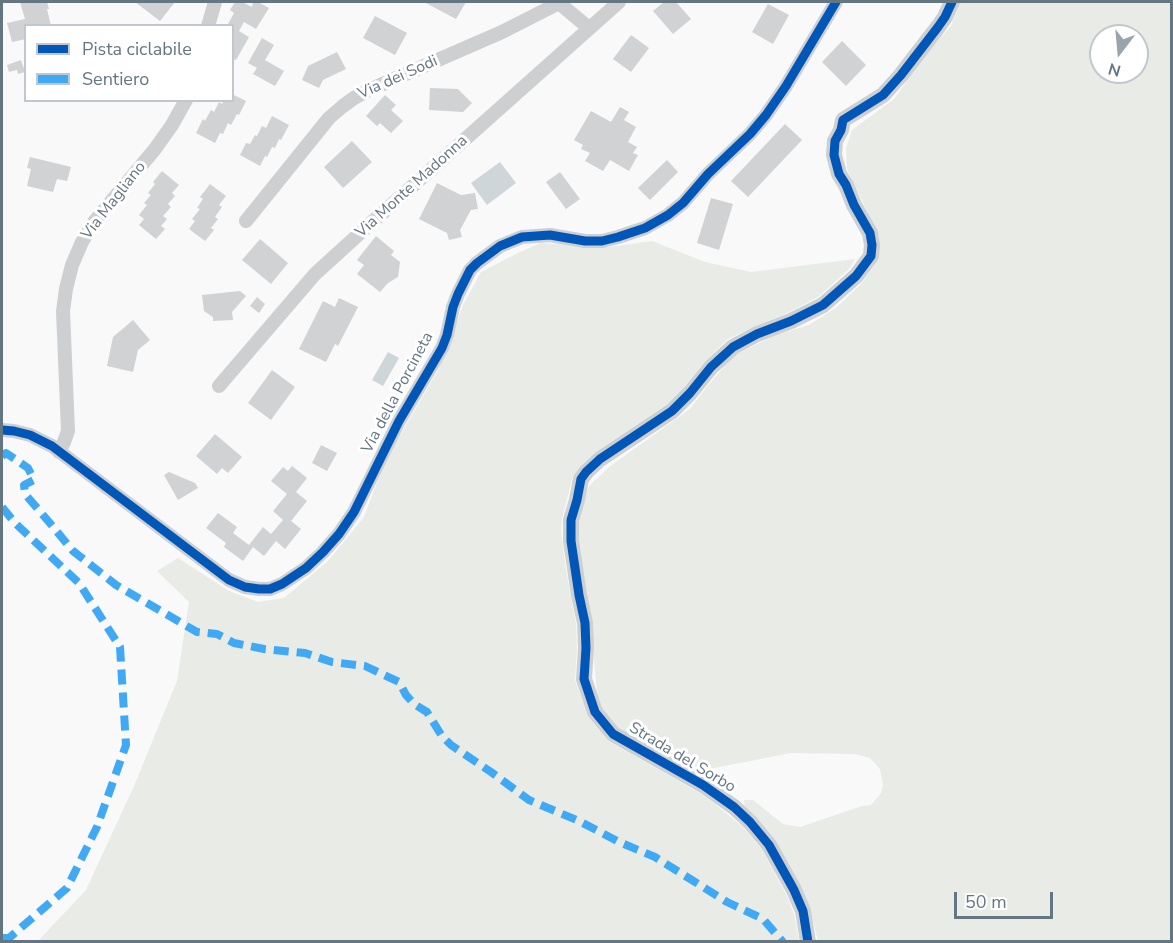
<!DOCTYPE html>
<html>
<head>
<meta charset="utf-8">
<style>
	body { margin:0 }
	#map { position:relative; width:1173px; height:943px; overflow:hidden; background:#f9f9f9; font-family:"Nunito Sans",sans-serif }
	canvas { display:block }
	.frame { position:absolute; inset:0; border:3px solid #657683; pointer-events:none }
	.legend { position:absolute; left:24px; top:24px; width:210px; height:78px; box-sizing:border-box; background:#fff; border:2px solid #c1c8cd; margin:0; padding:8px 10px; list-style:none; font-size:18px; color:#657683 }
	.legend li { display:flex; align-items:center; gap:12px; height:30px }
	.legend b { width:30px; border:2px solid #c1c8cd }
	.north { position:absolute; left:1089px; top:24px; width:60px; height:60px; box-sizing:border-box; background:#fff; border:2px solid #c1c8cd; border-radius:50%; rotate:196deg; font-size:16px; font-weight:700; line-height:24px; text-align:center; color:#657683 }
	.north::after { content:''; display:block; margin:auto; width:21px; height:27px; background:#99a4ac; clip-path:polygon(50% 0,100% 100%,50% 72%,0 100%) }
	.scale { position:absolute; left:954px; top:892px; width:99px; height:27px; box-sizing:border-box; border:3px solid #657683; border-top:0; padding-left:8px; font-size:18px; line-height:21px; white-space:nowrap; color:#657683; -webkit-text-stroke:4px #fff; paint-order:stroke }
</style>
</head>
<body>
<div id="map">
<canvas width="1173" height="943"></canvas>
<div class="frame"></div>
<ul class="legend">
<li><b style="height:8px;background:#0057b8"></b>Pista ciclabile</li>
<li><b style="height:8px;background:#3fa9f5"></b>Sentiero</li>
</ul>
<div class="north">N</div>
<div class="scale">50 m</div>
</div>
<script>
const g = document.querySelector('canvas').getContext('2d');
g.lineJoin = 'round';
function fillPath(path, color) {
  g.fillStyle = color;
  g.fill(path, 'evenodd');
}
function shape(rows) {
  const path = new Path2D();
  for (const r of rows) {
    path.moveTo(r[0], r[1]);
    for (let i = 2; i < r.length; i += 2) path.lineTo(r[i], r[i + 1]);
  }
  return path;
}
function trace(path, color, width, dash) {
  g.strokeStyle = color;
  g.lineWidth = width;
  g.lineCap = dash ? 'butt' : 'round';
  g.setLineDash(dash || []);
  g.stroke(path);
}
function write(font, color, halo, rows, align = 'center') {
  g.font = font + ' "Nunito Sans",sans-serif';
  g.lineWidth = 6;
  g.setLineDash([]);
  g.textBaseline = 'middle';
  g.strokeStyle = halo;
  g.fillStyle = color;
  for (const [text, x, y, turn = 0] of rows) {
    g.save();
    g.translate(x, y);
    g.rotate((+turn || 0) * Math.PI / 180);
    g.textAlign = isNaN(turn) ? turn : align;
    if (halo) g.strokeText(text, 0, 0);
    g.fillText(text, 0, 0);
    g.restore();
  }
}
const green = shape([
	[961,2,1171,2,1171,941,818,941,812,917,786,860,745,808,744,800,753,800,783,824,800,827,862,806,871,805,881,793,883,785,880,769,870,758,855,754,791,753,699,771,630,736,608,721,598,702,590,618,578,539,579,511,589,486,609,467,690,409,705,389,733,356,776,335,809,325,837,307,861,284,876,263,879,236,847,169,846,148,852,130,894,99,926,54,951,26],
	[1101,36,1137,36,1137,72,1101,72],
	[652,241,705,262,751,272,855,259,849,269,818,297,787,313,753,327,728,339,705,361,684,387,667,404,595,452,588,459,580,466,573,476,562,519,561,531,566,570,576,624,577,648,575,680,588,716,608,741,698,792,714,803,744,828,762,850,786,894,794,914,799,941,37,942,86,890,134,786,177,681,189,602,157,571,178,558,229,591,258,602,284,598,328,561,364,517,385,461,437,372,464,303,481,272,518,253,540,243,608,247]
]);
const water = shape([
	[500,162,516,183,487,205,471,183],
	[388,352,399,358,383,386,372,380]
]);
const building = shape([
	[20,2,47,2,49,9,47,9,51,26,26,26,26,39,12,42,7,23,25,19],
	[135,2,175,2,160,21],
	[235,2,242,2,252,7,253,2,258,2,269,8,256,29,244,22,239,31,249,37,236,60,232,59,232,26,227,26,234,13,230,10],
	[424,2,466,2,456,19],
	[664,2,676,2,691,19,673,34,653,11],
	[768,4,789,15,773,44,752,32],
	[375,16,407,33,395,55,363,38],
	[631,35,649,48,631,72,613,59],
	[262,38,274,45,265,60,284,71,275,86,253,74,257,68,248,63],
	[842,41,866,65,846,86,822,62],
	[337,52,346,69,323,80,319,88,302,80,308,66],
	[21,60,25,72,18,74,17,70,9,72,7,65],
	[430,88,458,89,472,103,463,112,429,110],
	[232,94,246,101,239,115,237,114,231,125,228,123,223,134,220,133,215,143,196,133,203,119,205,121,211,110,214,112,219,102,222,104,224,100,232,100],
	[385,95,396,105,391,110,403,121,391,133,380,123,377,126,366,116],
	[620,107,629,112,624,120,636,127,628,142,637,147,633,153,638,155,629,171,610,160,603,171,585,161,590,153,581,149,583,145,574,140,591,111,611,122],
	[272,116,289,125,281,140,279,139,275,148,272,147,267,157,265,156,260,166,240,155,246,143,250,144,255,135,257,136,262,126,266,128],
	[785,124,802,140,748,197,731,181],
	[352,141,372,162,343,188,324,167],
	[30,157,71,167,67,181,57,179,53,192,27,186,31,169,27,168],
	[667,160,678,172,650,200,638,188],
	[162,171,179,185,172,193,175,196,168,204,171,207,163,216,167,219,161,226,165,229,156,239,139,225,144,219,139,215,147,205,144,203,151,195,148,193,155,184,153,182],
	[560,172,580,199,566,209,546,182],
	[437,183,461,195,475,193,478,209,471,210,460,230,462,237,449,240,447,233,419,219],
	[210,184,226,196,219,205,222,207,215,217,218,219,211,228,214,230,205,241,189,229,195,221,192,219,200,209,197,208,203,199,200,197],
	[711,198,733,204,719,250,697,243],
	[376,236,394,251,391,255,400,262,398,277,388,283,380,292,357,274,364,265,357,260],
	[260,239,288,263,271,284,242,260],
	[240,291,246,296,232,312,233,320,213,321,213,317,204,311,202,295],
	[257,297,265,304,259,313,250,306],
	[339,298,358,307,338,346,335,344,326,362,299,349,323,301,335,307],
	[133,320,150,340,138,350,133,372,107,366,113,337],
	[272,370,295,387,271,420,248,403],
	[215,434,242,457,228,473,222,468,217,474,196,456],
	[321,445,337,453,327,471,312,463],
	[292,466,307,478,296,492,307,501,291,521,301,529,285,549,276,541,264,556,253,547,243,561,224,547,226,543,206,528,218,513,237,527,233,533,249,545,263,527,271,534,283,520,273,511,287,494,271,481,283,467,288,471],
	[169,472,195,483,198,488,178,500,164,475]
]);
const minor = shape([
	[559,2,559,3,589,28],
	[208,26,215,2],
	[246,221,329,118,343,106,354,98,369,90,502,32,559,3],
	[219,386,315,274,370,224,619,2],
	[2,430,14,431,30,435,52,446,229,580,245,587,259,589,270,589,282,584,306,568,323,552,339,534,354,512,399,421,442,348,447,335,453,307,458,294,470,270,477,263,500,246,522,237,550,235,585,241,602,241,618,237,645,228,668,215,683,203,708,174,750,134,766,115,786,86,836,2],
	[59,452,64,442,68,431,63,311,66,289,72,265,82,242,94,222,155,149,172,125,186,100]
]);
const tertiary = shape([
	[808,942,803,911,794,890,769,845,750,822,734,807,703,785,613,734,595,712,584,679,586,648,585,623,579,595,571,541,571,520,577,500,581,479,586,472,600,459,672,411,690,393,711,367,733,347,757,334,791,321,823,305,856,276,871,256,872,245,870,233,854,205,846,185,839,174,834,155,835,141,841,130,843,120,883,95,901,75,938,27,945,17,952,2]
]);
const quiet = shape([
	[2,456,6,453,28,468,34,480,24,485,25,494,49,522,73,551,116,585,197,632,217,634,234,643,264,649,305,653,332,662,365,666,399,682,406,695,414,704,427,712,442,736,451,745,491,772,529,800,579,821,619,842,655,857,727,902,763,919,783,942],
	[2,507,15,523,79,583,120,647,126,745,97,827,67,888,9,938,2,938]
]);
const cycleway = shape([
	[2,430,14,431,30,435,52,446,229,580,245,587,259,589,270,589,282,584,306,568,323,552,339,534,354,512,399,421,442,348,447,335,453,307,458,294,470,270,477,263,500,246,522,237,550,235,585,241,602,241,618,237,645,228,668,215,683,203,708,174,750,134,766,115,786,86,836,2],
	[808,942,803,911,794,890,769,845,750,822,734,807,703,785,613,734,595,712,584,679,586,648,585,623,579,595,571,541,571,520,577,500,581,479,586,472,600,459,672,411,690,393,711,367,733,347,757,334,791,321,823,305,856,276,871,256,872,245,870,233,854,205,846,185,839,174,834,155,835,141,841,130,843,120,883,95,901,75,938,27,945,17,952,2]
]);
const streetNames = [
	["Via dei Sodi",398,78,-24],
	["Via Monte Madonna",412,187,-42],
	["Via Magliano",114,201,-52],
	["Via della Porcineta",398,393,-62],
	["Strada del Sorbo",682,758,31]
];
fillPath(green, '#e8ebe6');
fillPath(water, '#ced6d9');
fillPath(building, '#d0d2d3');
trace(minor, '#cecfd0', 14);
trace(tertiary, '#cecfd0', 16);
trace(quiet, '#3fa9f5', 8, [15, 8]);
trace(cycleway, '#0057b8', 9);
write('16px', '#657683', '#fff', streetNames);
</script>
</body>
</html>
